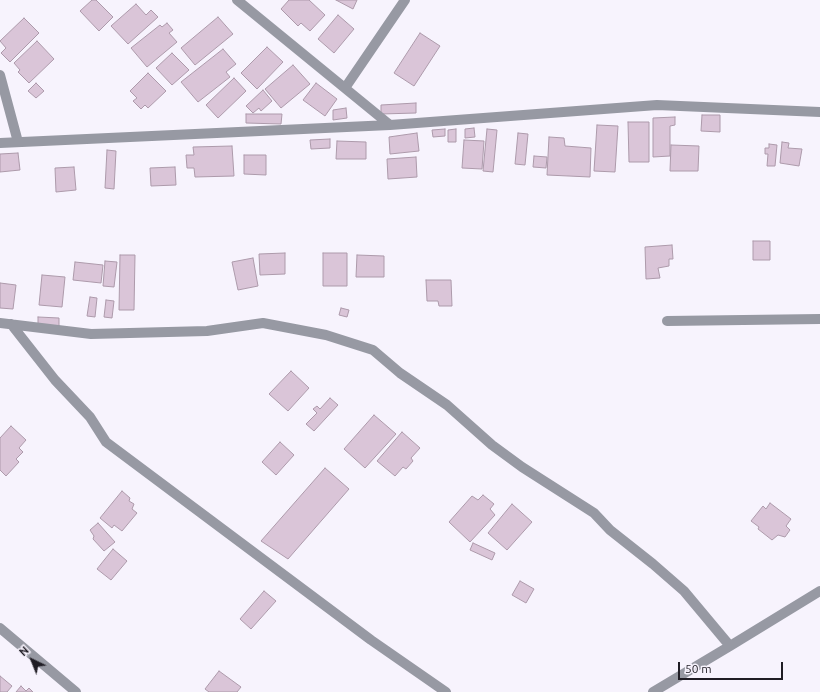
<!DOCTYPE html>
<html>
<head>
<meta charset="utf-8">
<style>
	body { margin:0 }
	#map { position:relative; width:820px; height:692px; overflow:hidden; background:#f7f3fd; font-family:Ubuntu,sans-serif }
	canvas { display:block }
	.north { position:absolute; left:12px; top:640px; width:40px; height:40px; -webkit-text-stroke:3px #f7f3fd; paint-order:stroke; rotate:317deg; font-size:11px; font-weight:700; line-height:16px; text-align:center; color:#1f1c24 }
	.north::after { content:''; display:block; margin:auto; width:14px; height:18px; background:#1f1c24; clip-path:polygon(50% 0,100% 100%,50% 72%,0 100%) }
	.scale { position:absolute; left:678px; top:662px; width:105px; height:18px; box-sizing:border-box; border:2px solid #1f1c24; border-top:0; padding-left:5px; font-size:12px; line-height:14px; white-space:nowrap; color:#1f1c24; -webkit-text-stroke:3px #f7f3fd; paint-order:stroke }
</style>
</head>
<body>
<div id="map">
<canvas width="820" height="692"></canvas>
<div class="north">N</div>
<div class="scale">50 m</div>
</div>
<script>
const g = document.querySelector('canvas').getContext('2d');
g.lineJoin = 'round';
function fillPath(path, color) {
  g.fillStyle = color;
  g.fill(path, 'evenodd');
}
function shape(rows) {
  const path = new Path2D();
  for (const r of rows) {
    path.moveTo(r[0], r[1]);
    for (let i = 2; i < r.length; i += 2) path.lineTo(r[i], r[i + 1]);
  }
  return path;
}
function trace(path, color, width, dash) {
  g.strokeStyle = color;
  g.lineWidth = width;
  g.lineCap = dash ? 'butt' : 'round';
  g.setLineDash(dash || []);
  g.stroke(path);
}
const building = shape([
	[92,0,96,0,113,17,99,31,80,11,92,0],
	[289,0,309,0,325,15,310,31,301,23,298,26,281,9,289,0],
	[336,0,357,0,353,9,336,0],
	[136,4,146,15,151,10,158,17,128,44,111,26,136,4],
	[338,15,354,29,334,53,318,39,338,15],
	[218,17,233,34,195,65,181,48,218,17],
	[24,18,39,33,10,62,1,53,6,48,0,41,24,18],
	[167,23,173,30,169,33,177,42,147,67,131,48,160,25,162,27,167,23],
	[420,33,440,46,414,86,394,73,420,33],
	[37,41,54,59,29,83,18,72,20,70,14,63,37,41],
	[267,47,283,62,257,89,241,73,267,47],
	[223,49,236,64,226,72,230,77,198,102,181,82,223,49],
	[172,53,189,70,172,85,156,68,172,53],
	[293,65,310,84,281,108,265,89,293,65],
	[148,73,166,91,148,108,145,105,141,109,133,101,137,98,130,91,148,73],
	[234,78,246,91,218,118,206,105,234,78],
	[36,83,44,91,36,98,28,91,36,83],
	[316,83,337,99,325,116,303,100,316,83],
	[263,90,272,101,261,111,259,108,253,113,246,106,263,90],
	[416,103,416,113,381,114,381,105,416,103],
	[346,108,347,118,333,120,333,110,346,108],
	[246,114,282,114,281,124,246,123,246,114],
	[702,115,720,115,720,132,701,131,702,115],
	[675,117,675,125,670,126,670,156,653,157,653,118,675,117],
	[628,122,649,122,649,162,629,162,628,122],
	[597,125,618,126,615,172,594,171,597,125],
	[474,128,475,137,465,138,465,129,474,128],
	[445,129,445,136,433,137,432,130,445,129],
	[456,129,456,142,448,142,448,130,456,129],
	[487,129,497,130,493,172,483,171,487,129],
	[417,133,419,151,390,154,389,137,417,133],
	[518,133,528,134,525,165,515,164,518,133],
	[549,137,564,138,565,146,591,148,590,177,547,175,549,137],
	[330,139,330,148,311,149,310,140,330,139],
	[464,140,484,141,482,169,462,168,464,140],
	[337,141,366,142,366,159,336,159,337,141],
	[782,142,789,143,788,148,802,149,799,166,780,163,782,142],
	[769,144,777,145,775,166,767,166,768,154,765,154,765,148,769,148,769,144],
	[671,145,699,146,698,171,670,171,671,145],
	[232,146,234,176,195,177,194,168,187,168,186,155,194,155,193,147,232,146],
	[107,150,116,151,114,189,105,188,107,150],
	[18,153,20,170,0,172,0,154,18,153],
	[244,155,266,155,266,175,244,174,244,155],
	[534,156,547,157,546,168,533,167,534,156],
	[416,157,417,177,388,179,387,159,416,157],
	[74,167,76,190,56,192,55,168,74,167],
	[175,167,176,185,151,186,150,168,175,167],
	[753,241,770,241,770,260,753,260,753,241],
	[672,245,673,259,669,259,669,266,658,268,660,278,646,279,645,247,672,245],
	[285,253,285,274,260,275,259,254,285,253],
	[323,253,347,253,347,286,323,286,323,253],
	[120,255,135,255,134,310,119,310,120,255],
	[357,255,384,256,384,277,356,277,357,255],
	[253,258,258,286,238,290,232,262,253,258],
	[105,261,117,262,114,287,103,286,105,261],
	[75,262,103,265,101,283,73,280,75,262],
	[42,275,65,277,62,307,39,305,42,275],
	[426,280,451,280,452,306,439,306,438,301,427,301,426,280],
	[0,283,16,285,13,309,0,308,0,283],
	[90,297,97,298,95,317,87,316,90,297],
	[106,300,114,301,112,318,104,317,106,300],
	[341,308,349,310,347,317,339,315,341,308],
	[38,317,59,318,59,327,38,326,38,317],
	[291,371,309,388,288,411,269,394,291,371],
	[330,398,338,405,314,431,306,424,317,413,313,409,317,406,320,409,330,398],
	[374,415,396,434,365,468,344,449,374,415],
	[11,426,26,440,19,448,23,452,16,459,19,462,6,476,0,470,0,438,11,426],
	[402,432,420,448,411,458,413,461,406,469,403,467,395,476,377,461,402,432],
	[280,442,294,455,276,475,262,462,280,442],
	[325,468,349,489,288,559,261,541,325,468],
	[122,491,130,498,129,501,134,504,132,509,137,513,122,531,114,525,112,528,100,518,122,491],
	[483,495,494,504,490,509,495,515,470,542,449,522,472,496,478,500,483,495],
	[770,503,791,519,786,526,790,530,785,537,778,535,772,540,758,529,759,527,751,521,763,506,766,509,770,503],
	[512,504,532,522,507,550,488,533,512,504],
	[98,523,115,542,104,551,93,539,94,536,90,530,98,523],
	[473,543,495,553,492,560,470,550,473,543],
	[113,549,127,561,111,580,97,569,113,549],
	[520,581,534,589,526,603,512,595,520,581],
	[264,591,276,601,251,629,240,619,264,591],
	[219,671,241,687,237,692,209,692,205,689,219,671],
	[0,676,12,686,7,692,0,692,0,676],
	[21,686,26,691,29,688,33,692,16,692,21,686]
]);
const street = shape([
	[237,0,390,125],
	[0,75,18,142],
	[345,88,405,0],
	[0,143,390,125,657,105,820,112],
	[667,321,820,319],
	[0,323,91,334,207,331,263,323,326,335,373,350,400,373,447,405,492,445,522,467,594,513,610,530,653,564,684,591,730,646,820,591],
	[11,324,55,380,90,417,106,442,371,640,446,692],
	[0,628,76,692],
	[653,692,730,646]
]);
fillPath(building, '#dac5d8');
trace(building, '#ad9aab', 1);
trace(street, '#9799a3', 10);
</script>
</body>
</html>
